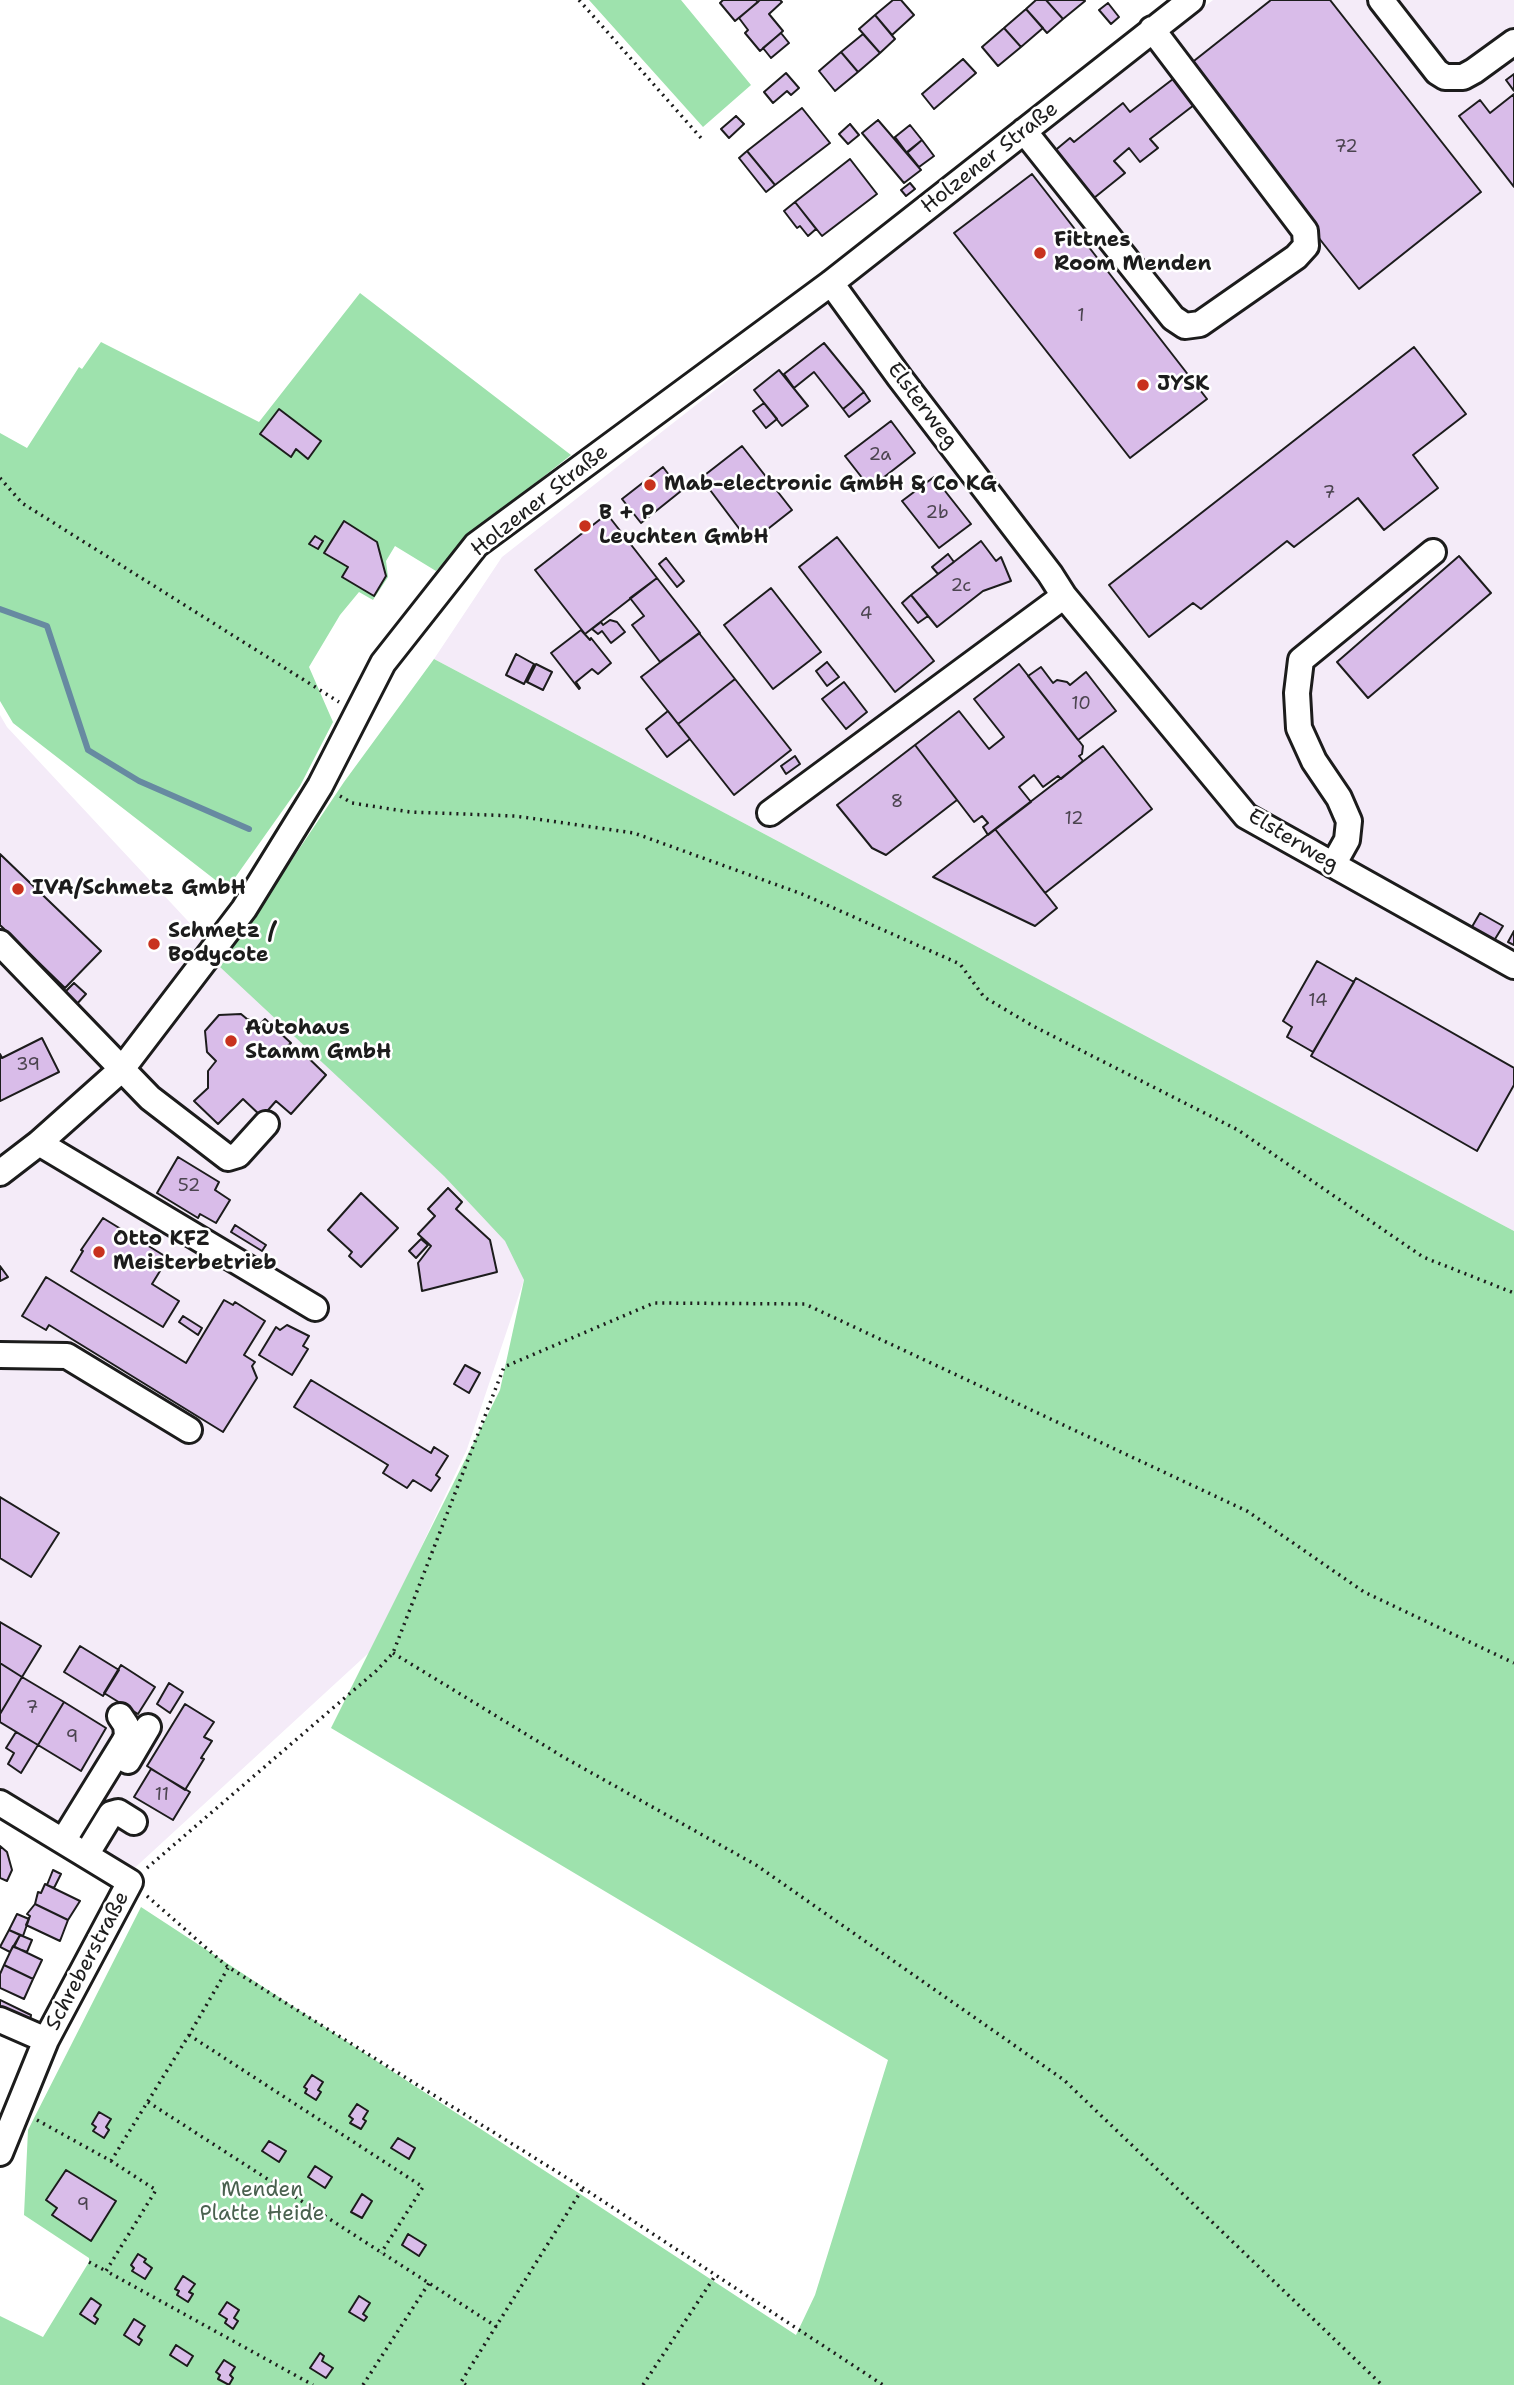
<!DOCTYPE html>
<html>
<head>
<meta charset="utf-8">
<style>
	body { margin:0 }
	canvas { display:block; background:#fff }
</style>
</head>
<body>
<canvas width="1514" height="2385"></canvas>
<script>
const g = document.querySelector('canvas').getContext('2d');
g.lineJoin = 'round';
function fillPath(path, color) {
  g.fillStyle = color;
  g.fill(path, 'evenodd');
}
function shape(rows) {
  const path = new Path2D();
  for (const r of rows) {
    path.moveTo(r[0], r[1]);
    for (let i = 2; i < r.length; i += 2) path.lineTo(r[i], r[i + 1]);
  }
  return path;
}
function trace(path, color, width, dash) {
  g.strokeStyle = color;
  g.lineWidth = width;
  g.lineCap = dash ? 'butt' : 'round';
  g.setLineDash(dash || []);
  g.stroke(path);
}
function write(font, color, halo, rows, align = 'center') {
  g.font = font + ' "Shantell Sans",sans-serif';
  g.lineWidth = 5;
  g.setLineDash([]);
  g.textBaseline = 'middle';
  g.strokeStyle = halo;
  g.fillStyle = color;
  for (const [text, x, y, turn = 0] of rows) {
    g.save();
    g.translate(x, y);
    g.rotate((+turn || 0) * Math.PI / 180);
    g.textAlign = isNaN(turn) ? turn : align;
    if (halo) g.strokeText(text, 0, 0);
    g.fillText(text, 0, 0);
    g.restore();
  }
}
const built = shape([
	[1213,0,1514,0,1514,1231,434,659,502,557],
	[0,715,7,727,269,1008,511,1239,524,1280,467,1449,374,1648,128,1874,0,1798]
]);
const green = shape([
	[589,0,681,0,751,85,703,127],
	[360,293,571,455,467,537,436,571,395,546,386,561,388,577,373,600,359,592,340,615,309,667,333,722,300,786,227,889,13,723,0,701,0,433,27,448,79,367,82,369,101,342,259,422],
	[434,659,1514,1231,1514,2385,0,2385,0,2316,43,2337,89,2262,89,2258,24,2215,28,2130,141,1907,796,2335,815,2295,888,2060,331,1728,500,1390,524,1280,505,1241,444,1176,220,967,344,782]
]);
const stream = shape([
	[0,609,47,626,88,750,139,781,249,829]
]);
const building = shape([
	[723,0,756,0,758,2,735,21,720,3,723,0],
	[760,0,780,0,782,2,769,14,783,31,760,51,745,33,748,30,739,18,760,0],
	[893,0,901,0,914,15,892,35,875,15,893,0],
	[1036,0,1046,0,1063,19,1047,33,1026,9,1036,0],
	[1046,0,1084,0,1085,1,1063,19,1046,0],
	[1271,0,1330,0,1481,192,1359,289,1185,68,1271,0],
	[1108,3,1119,17,1111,24,1099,10,1108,3],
	[1026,9,1043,28,1021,47,1004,28,1026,9],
	[875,15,895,39,880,53,859,29,875,15],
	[1004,28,1021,47,998,66,982,47,1004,28],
	[781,33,789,43,771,58,763,48,781,33],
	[863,34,880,53,858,72,841,52,863,34],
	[841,52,858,72,835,91,819,71,841,52],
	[963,59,976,73,934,109,922,94,963,59],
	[786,73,799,88,791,95,787,91,773,103,764,92,786,73],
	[1514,74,1514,91,1506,80,1514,74],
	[1173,79,1194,105,1150,139,1158,148,1140,162,1129,148,1114,161,1125,173,1094,198,1070,168,1067,171,1052,153,1070,138,1074,142,1123,103,1130,112,1173,79],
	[1514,94,1514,187,1459,116,1480,100,1490,113,1514,94],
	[802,108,830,143,775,185,747,151,802,108],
	[736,116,744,124,729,138,721,129,736,116],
	[878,120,921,170,904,183,862,133,878,120],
	[850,124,859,135,848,144,839,134,850,124],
	[910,125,922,140,907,153,895,137,910,125],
	[922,140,934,156,919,167,907,152,922,140],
	[747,151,775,185,766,192,739,158,747,151],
	[850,159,877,194,822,236,795,202,850,159],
	[1032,174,1207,399,1130,458,954,233,1032,174],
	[910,183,915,189,906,196,901,190,910,183],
	[795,202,816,229,808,236,800,226,797,228,784,211,795,202],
	[824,343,864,392,843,409,814,372,794,388,784,374,824,343],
	[1414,347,1466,414,1413,455,1438,488,1384,530,1358,498,1294,547,1287,541,1201,609,1193,603,1149,637,1109,585,1414,347],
	[779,370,808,406,782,426,754,390,779,370],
	[864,392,870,401,849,417,843,409,864,392],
	[764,403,777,419,766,428,753,411,764,403],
	[279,409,321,441,308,459,296,449,291,457,260,434,279,409],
	[891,421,915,453,870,488,845,456,891,421],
	[742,446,792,510,750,543,701,478,742,446],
	[663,467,681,491,641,523,622,499,663,467],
	[934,477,971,524,939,548,902,501,934,477],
	[607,514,657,578,585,634,535,570,607,514],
	[344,521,377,542,386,576,374,596,342,577,348,567,324,553,344,521],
	[315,536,323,541,318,549,309,544,315,536],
	[837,537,934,661,895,692,799,567,837,537],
	[981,541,996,561,1001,557,1011,581,983,591,937,627,911,595,981,541],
	[948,554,954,562,938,574,932,567,948,554],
	[1459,556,1491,593,1368,698,1337,662,1459,556],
	[666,558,684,581,677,587,659,564,666,558],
	[657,578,700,633,660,662,632,625,644,616,630,598,657,578],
	[771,588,821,652,773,689,724,625,771,588],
	[911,595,928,616,918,623,902,603,911,595],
	[610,620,617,622,625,632,611,643,602,631,598,634,592,629,601,622,603,625,610,620],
	[581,630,590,640,591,638,611,663,598,674,592,669,576,682,580,688,579,689,551,653,581,630],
	[699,633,735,679,678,724,641,677,699,633],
	[516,654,534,664,524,684,506,675,516,654],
	[827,662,839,677,827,686,816,671,827,662],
	[536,664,552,672,543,690,527,682,536,664],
	[1019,664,1083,746,1082,754,1079,756,1083,761,1061,779,1058,776,1043,787,1034,775,1019,787,1031,802,988,835,983,827,988,823,982,816,974,822,915,745,959,711,989,749,1004,737,974,699,1019,664],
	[1041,667,1053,683,1057,680,1067,682,1070,685,1086,672,1116,711,1078,740,1028,676,1041,667],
	[735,679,791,750,734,795,678,724,735,679],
	[844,682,867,712,846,729,822,699,844,682],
	[668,711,690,739,667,757,646,729,668,711],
	[915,745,957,800,886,855,872,848,837,805,915,745],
	[1103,746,1152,809,1045,893,995,829,1103,746],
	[795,756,800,764,786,774,781,766,795,756],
	[995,829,1057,908,1035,926,933,877,995,829],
	[0,854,101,951,65,988,0,925,0,854],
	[1480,913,1503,926,1492,944,1469,932,1480,913],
	[1514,931,1514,945,1508,942,1514,931],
	[1317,961,1354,982,1313,1052,1287,1037,1292,1027,1283,1021,1317,961],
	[1356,978,1514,1068,1514,1085,1477,1151,1311,1056,1356,978],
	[74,983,86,994,75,1006,63,994,74,983],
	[241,1014,247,1019,251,1019,258,1026,265,1019,291,1043,284,1049,289,1054,296,1046,326,1075,291,1114,276,1101,262,1117,243,1099,218,1124,194,1101,208,1088,208,1071,216,1061,207,1052,205,1031,219,1015,241,1014],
	[42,1038,59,1072,0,1101,0,1054,2,1058,42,1038],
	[178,1157,219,1182,215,1190,230,1200,216,1223,200,1214,198,1218,157,1193,178,1157],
	[448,1188,462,1202,456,1209,490,1240,497,1272,422,1291,418,1263,431,1246,418,1234,435,1216,428,1209,448,1188],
	[361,1193,398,1228,361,1267,349,1256,352,1252,328,1230,361,1193],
	[103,1218,168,1258,152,1284,179,1301,163,1327,71,1271,83,1251,81,1250,103,1218],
	[235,1225,266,1245,262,1251,231,1232,235,1225],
	[421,1239,428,1245,416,1258,409,1251,421,1239],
	[0,1266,8,1277,0,1281,0,1266],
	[46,1277,186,1363,224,1300,233,1305,235,1302,265,1321,244,1355,255,1362,252,1366,257,1378,223,1432,49,1325,46,1330,22,1316,46,1277],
	[183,1316,202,1328,198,1335,179,1322,183,1316],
	[287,1325,309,1336,303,1346,308,1349,292,1375,259,1355,276,1327,280,1330,287,1325],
	[465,1365,480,1373,469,1393,454,1384,465,1365],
	[311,1380,431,1453,434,1447,448,1456,436,1475,440,1478,431,1491,413,1480,407,1488,383,1473,388,1465,294,1407,311,1380],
	[0,1497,59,1533,31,1577,0,1558,0,1497],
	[0,1622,41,1646,22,1677,0,1663,0,1622],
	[80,1646,119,1670,103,1696,64,1672,80,1646],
	[0,1663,22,1677,0,1714,0,1663],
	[121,1665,155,1687,138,1714,104,1693,121,1665],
	[22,1677,64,1702,38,1745,0,1722,0,1714,22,1677],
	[169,1683,183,1692,170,1713,157,1704,169,1683],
	[64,1702,106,1728,81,1771,38,1745,64,1702],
	[185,1704,214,1722,204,1737,212,1741,201,1758,204,1759,185,1790,147,1766,185,1704],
	[16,1732,38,1745,21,1773,8,1764,14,1753,6,1748,16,1732],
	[151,1769,190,1792,173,1820,134,1797,151,1769],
	[0,1846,7,1852,12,1870,7,1881,0,1878,0,1846],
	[53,1870,61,1874,54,1888,47,1885,53,1870],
	[45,1884,80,1901,68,1920,35,1904,38,1892,41,1893,45,1884],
	[35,1904,68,1920,60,1941,26,1925,30,1916,27,1914,35,1904],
	[17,1914,29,1919,23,1936,9,1930,17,1914],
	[9,1930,20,1935,10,1952,0,1947,9,1930],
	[20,1935,32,1940,27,1952,14,1947,20,1935],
	[13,1946,42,1960,33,1979,4,1965,13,1946],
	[4,1965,33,1979,24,1999,0,1988,0,1974,4,1965],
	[0,2000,31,2015,30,2021,0,2012,0,2000],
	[312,2075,323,2082,318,2090,321,2092,316,2100,305,2093,307,2089,304,2087,312,2075],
	[357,2104,368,2111,363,2119,366,2121,361,2129,350,2123,353,2119,349,2116,357,2104],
	[99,2112,111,2119,106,2127,109,2130,104,2138,93,2131,96,2127,92,2124,99,2112],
	[398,2138,415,2148,409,2159,391,2148,398,2138],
	[269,2141,286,2151,279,2162,262,2151,269,2141],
	[315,2166,332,2177,325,2188,308,2177,315,2166],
	[66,2170,116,2201,91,2241,52,2215,57,2208,46,2200,66,2170],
	[362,2194,372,2201,362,2218,351,2212,362,2194],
	[408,2234,426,2245,419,2256,402,2245,408,2234],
	[138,2254,146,2259,144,2262,152,2268,145,2279,132,2271,134,2268,131,2265,138,2254],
	[183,2276,195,2284,189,2292,193,2294,188,2302,177,2295,179,2291,175,2289,183,2276],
	[359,2296,370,2303,363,2314,367,2317,364,2321,349,2312,359,2296],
	[91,2298,101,2305,94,2316,98,2319,95,2324,80,2314,91,2298],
	[227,2302,239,2310,234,2318,238,2321,233,2329,225,2323,227,2319,219,2314,227,2302],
	[134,2319,145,2326,138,2337,142,2340,139,2345,124,2335,134,2319],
	[176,2345,193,2356,187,2366,170,2355,176,2345],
	[320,2353,324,2356,322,2361,333,2368,326,2378,310,2368,320,2353],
	[224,2360,235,2367,230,2375,233,2378,229,2385,218,2379,220,2375,216,2372,224,2360]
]);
const path = shape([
	[579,0,702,139],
	[0,478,22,503,339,702],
	[340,796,352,803,410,812,515,816,634,833,802,894,960,964,984,997,1033,1026,1238,1130,1423,1257,1514,1293],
	[393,1653,565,1758,756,1865,1064,2080,1382,2385],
	[147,1868,376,1671,393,1653,504,1367,654,1303,805,1304,1247,1511,1364,1592,1514,1663],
	[147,1896,228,1967,583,2188,883,2385],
	[189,2035,423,2187,381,2253],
	[148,2102,497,2327],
	[37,2120,111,2161,156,2190,106,2271,313,2385],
	[111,2161,189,2035,228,1968],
	[89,2262,106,2271],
	[363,2385,429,2283],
	[466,2385,461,2382,583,2188],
	[643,2385,715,2276]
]);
const minor = shape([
	[1381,0,1437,72,1445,77,1463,77,1474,71,1514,42],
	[1024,131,1173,318,1185,326,1200,324,1296,257,1306,246,1305,231,1152,29],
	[831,283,900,378,1050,574,1064,596,1246,816,1514,966],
	[770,813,1064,596],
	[1333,865,1347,840,1349,821,1339,798,1314,761,1299,728,1297,693,1301,660,1433,552],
	[0,943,150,1098,228,1158,238,1155,266,1124],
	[39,1143,315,1308],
	[0,1173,39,1143,122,1069,244,909,320,786,383,663,476,545,831,283,1191,0],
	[0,1355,67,1356,189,1430],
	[128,1761,148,1727],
	[0,1803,130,1882,46,2040,0,2153],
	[63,1841,124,1742,127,1736,126,1725,120,1716],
	[86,1855,111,1814,118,1812,134,1822],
	[0,2020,46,2040]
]);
const markers = [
	[1040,253,7,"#c8321e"],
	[1143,385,7,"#c8321e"],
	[650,485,7,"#c8321e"],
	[585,526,7,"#c8321e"],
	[18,889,7,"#c8321e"],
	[154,944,7,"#c8321e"],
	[231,1041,7,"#c8321e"],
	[99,1252,7,"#c8321e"]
];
const numberNames = [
	["72",1346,147],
	["1",1081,316],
	["2a",880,455],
	["7",1329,493],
	["2b",937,513],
	["2c",961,586],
	["4",866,614],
	["10",1081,704],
	["8",897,802],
	["12",1074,819],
	["14",1318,1001],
	["39",28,1065],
	["52",189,1186],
	["7",32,1708],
	["9",72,1737],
	["11",162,1795],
	["9",83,2205]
];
const streetNames = [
	["Holzener Straße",990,158,-38],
	["Elsterweg",922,406,53],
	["Holzener Straße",540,501,-38],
	["Elsterweg",1293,841,31],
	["Schreberstraße",88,1961,-62]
];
const poiNames = [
	["Fittnes",1054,241],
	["Room Menden",1054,265],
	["JYSK",1157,385],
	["Mab-electronic GmbH & Co KG",664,485],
	["B + P",599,514],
	["Leuchten GmbH",599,538],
	["IVA/Schmetz GmbH",32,889],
	["Schmetz /",168,932],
	["Bodycote",168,956],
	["Autohaus",245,1029],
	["Stamm GmbH",245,1053],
	["Otto KFZ",113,1240],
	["Meisterbetrieb",113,1264]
];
const parkNames = [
	["Menden",262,2191],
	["Platte Heide",262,2215]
];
fillPath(built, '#f4ebf8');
fillPath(green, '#9ee2ad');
trace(stream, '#678aa1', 6);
fillPath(building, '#d9bce9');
trace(building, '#1c1c1c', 2);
trace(minor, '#1c1c1c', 30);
trace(path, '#1c1c1c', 3.5, [2, 5]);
trace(minor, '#fff', 24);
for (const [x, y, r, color] of markers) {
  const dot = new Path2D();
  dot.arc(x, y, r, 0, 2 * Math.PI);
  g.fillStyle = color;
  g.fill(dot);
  trace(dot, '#fff', 2.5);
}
write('18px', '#4b444f', null, numberNames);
write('21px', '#1c1c1c', '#fff', streetNames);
write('bold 21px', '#1c1c1c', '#fff', poiNames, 'left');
write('21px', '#4a614f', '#fff', parkNames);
</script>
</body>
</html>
